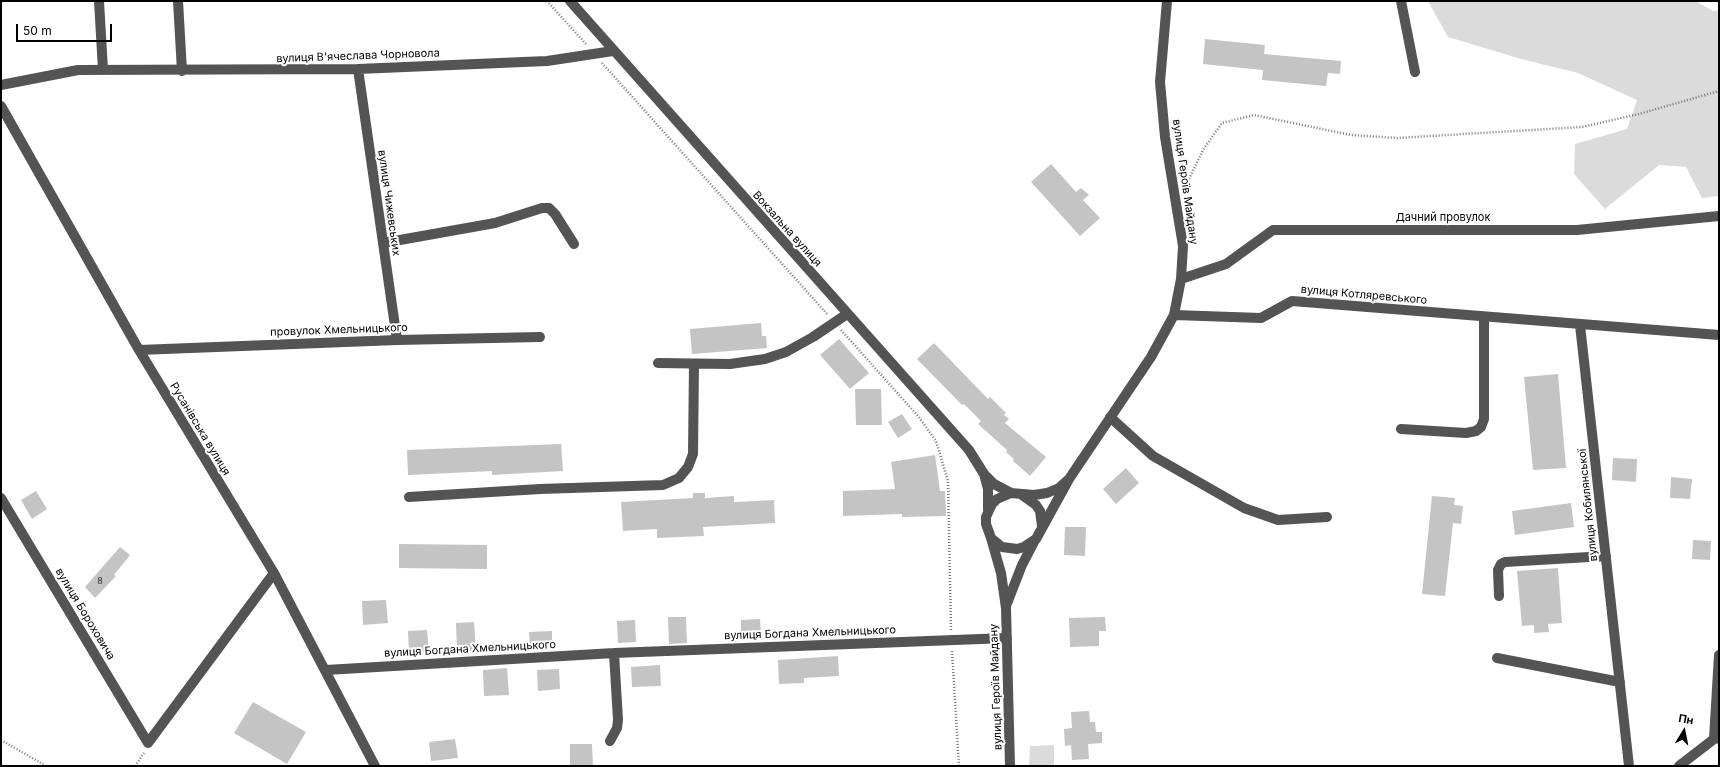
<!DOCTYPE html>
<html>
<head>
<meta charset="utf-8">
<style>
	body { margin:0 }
	#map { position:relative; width:1720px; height:767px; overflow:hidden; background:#fff; font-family:Inter,sans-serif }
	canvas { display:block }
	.frame { position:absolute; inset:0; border:2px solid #000; pointer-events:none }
	.north { position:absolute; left:1664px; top:711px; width:40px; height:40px; -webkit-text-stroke:3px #fff; paint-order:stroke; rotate:10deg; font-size:11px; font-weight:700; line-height:16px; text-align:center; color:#000 }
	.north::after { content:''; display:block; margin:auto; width:14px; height:18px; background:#000; clip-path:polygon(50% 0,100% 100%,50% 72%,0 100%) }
	.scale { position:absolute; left:16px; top:24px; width:96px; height:18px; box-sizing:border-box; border:2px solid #000; border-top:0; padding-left:5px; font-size:12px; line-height:14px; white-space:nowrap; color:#000; -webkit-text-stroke:3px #fff; paint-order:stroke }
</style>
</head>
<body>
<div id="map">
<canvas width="1720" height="767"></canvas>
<div class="frame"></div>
<div class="north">Пн</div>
<div class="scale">50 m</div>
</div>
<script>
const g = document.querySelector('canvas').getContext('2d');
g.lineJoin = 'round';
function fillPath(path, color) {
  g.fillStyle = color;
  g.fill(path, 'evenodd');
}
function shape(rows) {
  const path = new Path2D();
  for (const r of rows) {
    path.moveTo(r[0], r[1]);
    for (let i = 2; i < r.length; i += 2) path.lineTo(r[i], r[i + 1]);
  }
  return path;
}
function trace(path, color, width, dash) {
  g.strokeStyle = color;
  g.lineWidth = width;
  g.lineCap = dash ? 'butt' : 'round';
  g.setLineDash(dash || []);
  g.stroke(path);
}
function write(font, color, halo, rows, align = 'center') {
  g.font = font + ' Inter,sans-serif';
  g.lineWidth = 4;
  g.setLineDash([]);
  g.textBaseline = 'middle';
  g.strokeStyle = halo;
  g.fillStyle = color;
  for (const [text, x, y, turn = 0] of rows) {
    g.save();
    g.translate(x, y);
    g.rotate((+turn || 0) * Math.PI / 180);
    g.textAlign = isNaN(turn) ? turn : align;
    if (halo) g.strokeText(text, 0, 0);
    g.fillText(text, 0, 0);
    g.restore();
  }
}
const green = shape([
	[1428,1,1695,1,1713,11,1719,10,1719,196,1702,198,1686,167,1659,165,1605,209,1574,174,1575,144,1627,129,1637,100,1578,73,1521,59,1448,37],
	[1054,745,1054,766,1029,766,1030,746]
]);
const building = shape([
	[1205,39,1265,45,1264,54,1341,61,1340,74,1328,73,1326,86,1262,80,1263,70,1203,64],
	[1051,164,1076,192,1081,188,1089,195,1083,200,1100,218,1080,236,1031,182],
	[761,323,762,336,766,336,767,348,692,354,690,329],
	[839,339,869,373,850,389,820,355],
	[934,343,988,399,990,397,1006,413,1004,415,1009,419,1005,423,1046,457,1030,476,1013,461,1014,459,1006,452,1007,450,978,424,981,421,964,404,962,405,917,359],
	[1558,374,1566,468,1533,470,1524,377],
	[855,389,881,389,882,425,856,425],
	[902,414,912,429,898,438,888,422],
	[561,444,563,471,492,475,492,471,408,475,407,450],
	[935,455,940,491,945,491,946,516,902,517,902,514,843,516,843,491,895,489,891,462],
	[1613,458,1637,459,1636,482,1612,480],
	[1126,468,1139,483,1116,504,1103,489],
	[1671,477,1692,479,1690,499,1670,498],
	[36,491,47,509,32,519,21,500],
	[693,493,705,493,705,498,734,496,734,502,774,500,775,523,703,527,704,536,657,538,657,529,623,531,621,502,693,498],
	[1432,496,1455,498,1454,505,1463,506,1461,524,1453,523,1445,596,1422,594],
	[1571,503,1574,527,1515,535,1512,511],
	[1065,527,1086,527,1085,556,1064,555],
	[1693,540,1711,541,1710,560,1692,559],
	[399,544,487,545,487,569,399,568],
	[120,547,130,555,114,575,116,576,95,598,85,587],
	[1558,568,1562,623,1548,624,1549,632,1534,633,1534,625,1522,626,1517,571],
	[386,600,388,623,363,625,362,601],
	[668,617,686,617,687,643,669,644],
	[1105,617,1106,631,1099,631,1099,646,1070,647,1069,618],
	[760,619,761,633,741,634,741,620],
	[635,620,636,642,618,643,617,621],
	[474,622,476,651,457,652,456,623],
	[427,630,429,652,409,653,408,631],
	[552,631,552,648,530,649,529,632],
	[838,656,839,676,804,678,804,683,779,684,778,660],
	[660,665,661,686,632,687,631,667],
	[507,668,509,695,484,696,483,670],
	[559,669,560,689,538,691,537,670],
	[253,702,306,732,287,764,234,733],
	[1089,711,1090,722,1095,722,1096,732,1102,732,1102,743,1088,744,1089,759,1072,760,1071,745,1065,746,1064,729,1072,728,1071,712],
	[455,739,458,758,431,761,429,742],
	[570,744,592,744,593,766,570,766]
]);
const path = shape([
	[547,1,586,44],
	[602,63,827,314],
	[1185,187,1203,150,1222,123,1254,115,1351,135,1397,138,1582,127,1639,114,1719,91],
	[841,330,918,416,936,441,948,481,951,630],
	[952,651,959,766],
	[1,740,46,766],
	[135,766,144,753]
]);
const minor = shape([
	[99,1,103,70],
	[178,1,182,71],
	[570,1,969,450,984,474,994,484,1011,493],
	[1401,1,1415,72],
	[358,69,397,340],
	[1,85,78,70,358,69,547,61,613,51],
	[1,106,139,350,274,573,375,766],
	[383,243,495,223,542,208,549,208,555,214,574,244],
	[1181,279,1226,264,1273,230,1577,230,1719,216],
	[1174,315,1261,318,1292,301,1719,335],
	[1580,325,1629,766],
	[139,350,397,340,540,337],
	[658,363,730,364,765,359,786,352,813,337,847,314],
	[1110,417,1153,456,1244,508,1278,520,1327,517],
	[1401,429,1466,433,1476,431,1481,427,1484,419,1484,317],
	[984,474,988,489,988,510],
	[1069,479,1059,488,1047,493,1034,495,1011,493,997,499,992,504,986,517,986,524,991,538,1002,547,1017,549,1024,547,1036,539,1069,479,1151,357,1174,315,1181,279,1183,246,1165,137,1160,82,1167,1],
	[1022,495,1036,505,1040,511,1042,526],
	[409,497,540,489,663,485,679,478,688,467,693,454,694,364],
	[1,498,148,743,274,573],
	[991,538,1001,573,1006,608,1010,766],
	[1499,596,1498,570,1501,564,1505,562,1606,556],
	[1006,606,1022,565,1034,542],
	[1497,658,1620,682],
	[326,670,614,653,1007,638],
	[1714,739,1719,655],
	[610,741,617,728,618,720,614,653],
	[1679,766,1714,739,1719,738]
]);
const numberNames = [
	["8",100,581]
];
const streetNames = [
	["вулиця В'ячеслава Чорновола",358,56,-2],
	["вулиця Героїв Майдану",1185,182,82],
	["вулиця Чижевських",389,203,82],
	["Дачний провулок",1443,218],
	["Вокзальна вулиця",787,229,48],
	["вулиця Котляревського",1364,295,5],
	["провулок Хмельницького",339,330,-2],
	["Русанівська вулиця",200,429,59],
	["вулиця Кобилянської",1588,505,-96],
	["вулиця Бороховича",85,614,59],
	["вулиця Богдана Хмельницького",810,633,-2],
	["вулиця Богдана Хмельницького",470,649,-3],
	["вулиця Героїв Майдану",996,687,-92]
];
fillPath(green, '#dbdbdb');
fillPath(building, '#c4c4c4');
trace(path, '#767676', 2.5, [1, 2]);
trace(minor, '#545454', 10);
write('9px', '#313131', null, numberNames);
write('11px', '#000', '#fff', streetNames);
</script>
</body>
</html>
